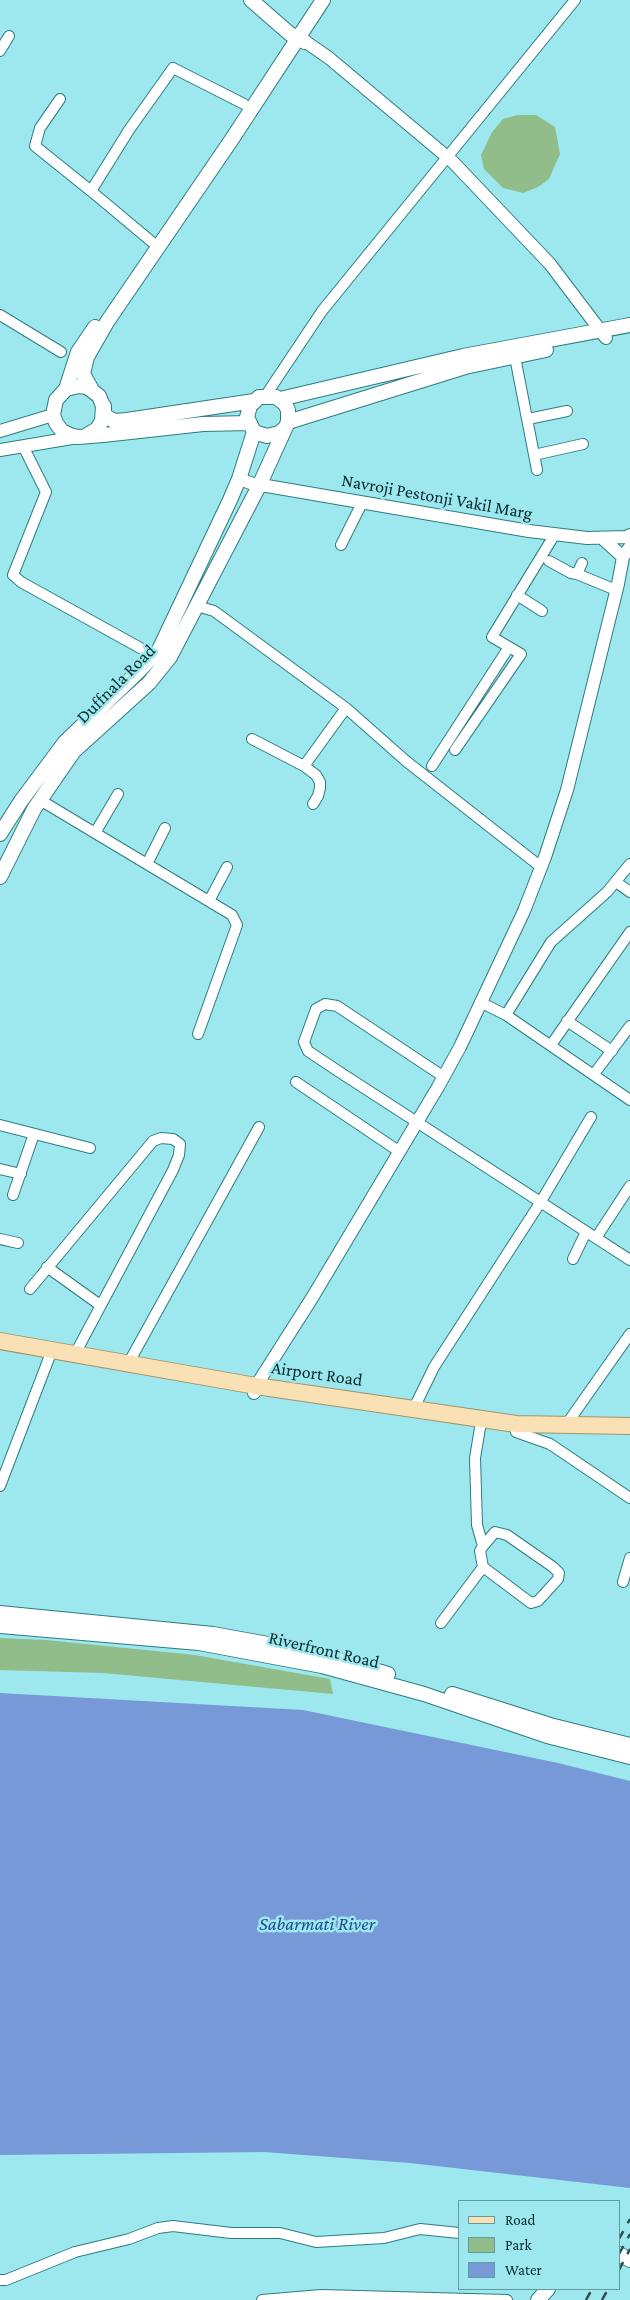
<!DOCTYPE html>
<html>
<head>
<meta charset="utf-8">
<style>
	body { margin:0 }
	#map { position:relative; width:630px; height:2300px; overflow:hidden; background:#9ce8ee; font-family:"Crimson Pro",serif }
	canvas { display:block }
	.legend { position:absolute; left:458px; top:2200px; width:162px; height:90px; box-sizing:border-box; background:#9ce8ee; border:1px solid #629ca1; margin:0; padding:6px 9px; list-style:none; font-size:15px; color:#0a2b2d }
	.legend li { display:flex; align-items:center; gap:10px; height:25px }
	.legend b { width:25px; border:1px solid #629ca1 }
</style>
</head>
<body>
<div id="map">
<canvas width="630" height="2300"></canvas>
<ul class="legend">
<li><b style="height:6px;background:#fae1b5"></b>Road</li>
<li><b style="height:14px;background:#90bd8a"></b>Park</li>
<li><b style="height:14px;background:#7799d8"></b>Water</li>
</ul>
</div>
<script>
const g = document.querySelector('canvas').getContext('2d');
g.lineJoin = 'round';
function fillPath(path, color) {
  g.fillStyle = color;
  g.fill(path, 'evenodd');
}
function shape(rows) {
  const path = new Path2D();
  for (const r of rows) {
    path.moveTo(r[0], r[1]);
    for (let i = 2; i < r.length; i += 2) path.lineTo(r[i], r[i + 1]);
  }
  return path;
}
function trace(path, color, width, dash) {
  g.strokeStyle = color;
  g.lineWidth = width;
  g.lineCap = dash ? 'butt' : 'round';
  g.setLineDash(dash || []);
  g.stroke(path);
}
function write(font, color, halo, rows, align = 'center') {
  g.font = font + ' "Crimson Pro",serif';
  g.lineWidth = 5;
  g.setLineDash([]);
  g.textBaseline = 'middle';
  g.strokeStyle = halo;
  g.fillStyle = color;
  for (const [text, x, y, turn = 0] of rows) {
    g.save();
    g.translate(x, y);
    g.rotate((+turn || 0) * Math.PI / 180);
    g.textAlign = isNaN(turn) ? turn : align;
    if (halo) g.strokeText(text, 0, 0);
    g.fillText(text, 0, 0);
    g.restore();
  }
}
const green = shape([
	[518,115,536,115,555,127,560,154,549,179,538,187,523,193,503,188,484,169,481,155,492,132,503,119],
	[0,1638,46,1640,195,1655,330,1679,333,1694,103,1673,0,1670]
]);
const water = shape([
	[0,1693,303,1710,558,1763,630,1781,630,2188,410,2163,264,2152,0,2155]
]);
const minor = shape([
	[0,51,9,36],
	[60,99,40,128,35,146,91,191],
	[152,242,91,191,129,130,173,68,244,104],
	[0,315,61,352],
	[515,357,537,470],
	[266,395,322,311,575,0],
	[528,419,567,411],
	[23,446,46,492,13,575,21,582,153,655],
	[534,455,583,444],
	[341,545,362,503],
	[549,561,571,573,577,574],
	[582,563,577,574,616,590],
	[517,595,542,611],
	[197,606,214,611,346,708,406,761,541,867],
	[252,739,304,766,316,775,320,782,320,788,318,796,313,804],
	[455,750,521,654,492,637,555,534],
	[304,766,346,708],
	[432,766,509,647],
	[40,800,232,915,237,925,198,1034],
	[95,833,118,794],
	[147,864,165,828],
	[616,882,630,892],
	[209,901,227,867],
	[480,1002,506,1015,551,942,607,892,630,864],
	[506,1015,630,1100],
	[567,1021,612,1051],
	[551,1045,630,932],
	[594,1074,630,1026],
	[444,1077,337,1006,325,1004,316,1009,304,1042,308,1051,341,1073,630,1260],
	[296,1082,400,1152],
	[0,1125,90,1148],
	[0,1169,21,1174],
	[13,1195,34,1134],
	[596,1238,630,1186],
	[0,1239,18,1243],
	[573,1259,586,1232],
	[47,1267,100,1305],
	[30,1289,153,1141,161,1138,173,1139,180,1144,179,1155,173,1170,75,1354],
	[128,1364,259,1127],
	[414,1408,434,1367,540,1203,591,1117],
	[566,1425,630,1334],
	[480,1428,475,1458,477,1525,483,1546,495,1532,507,1535,553,1567,559,1573,558,1579,538,1601,531,1603,483,1567,480,1551,483,1546],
	[516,1432,550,1444,630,1498],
	[0,1486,49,1358],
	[623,1582,630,1558],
	[441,1623,483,1567],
	[0,2280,6,2280,75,2252,129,2239,158,2228,173,2226,231,2233,280,2233,316,2242,384,2238,420,2229,459,2233],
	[262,2300,321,2295,507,2300]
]);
const tertiary = shape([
	[306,42,329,58,452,161,550,264,606,338],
	[0,431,53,415],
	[0,450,78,437],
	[239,479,259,486,267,486,529,531,587,538,626,537,630,535],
	[623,557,630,547],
	[254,1393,256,1386,312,1298,438,1087,460,1047,524,911,545,857,567,790,618,584,623,557,602,538]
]);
const secondary = shape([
	[251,0,290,34,305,42],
	[66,389,78,352,95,327],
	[92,390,83,374,87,357,107,322,232,139,323,0],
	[280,399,463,356,630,325],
	[104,406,104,415,114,421,127,420,254,401],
	[288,422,465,367,546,350],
	[87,435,97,429,102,421,103,406,99,396,87,387,79,386,66,389,56,400,53,415,56,423,62,431,70,435,78,437,103,435,203,424,249,423],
	[0,834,21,801,65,742,138,672,159,650,230,500,239,479,254,432],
	[0,877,34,809,74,751,149,683,170,657,259,486,288,422,288,410,285,404,276,397,259,397,250,406,247,417,254,432,267,436,279,433,284,429],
	[0,1613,213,1634,312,1652,388,1674],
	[0,1626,199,1643,322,1666,424,1694,547,1736,630,1757],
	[452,1694,550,1725,630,1745],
	[619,2254,630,2260],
	[538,2300,548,2289]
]);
const primary = shape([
	[0,1341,256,1386,516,1424,630,1426]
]);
const rail = shape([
	[619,2239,630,2219],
	[619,2254,630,2234],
	[619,2270,630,2249],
	[586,2300,592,2289],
	[602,2300,608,2289]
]);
const streetNames = [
	["Navroji Pestonji Vakil Marg",437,497,10],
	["Duffnala Road",116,684,-45],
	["Airport Road",317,1374,8],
	["Riverfront Road",324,1650,13]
];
const waterNames = [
	["Sabarmati River",317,1924]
];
fillPath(green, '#90bd8a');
fillPath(water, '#7799d8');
trace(minor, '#2e7c81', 12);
trace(tertiary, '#2e7c81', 14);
trace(secondary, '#2e7c81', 16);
trace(primary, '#a39465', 18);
trace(minor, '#fff', 10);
trace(tertiary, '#fff', 12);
trace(secondary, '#fff', 14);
trace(primary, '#fae1b5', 16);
trace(rail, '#254f51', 2.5, [9, 9]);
write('18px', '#0a2b2d', '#9ce8ee', streetNames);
write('italic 19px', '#234a95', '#9ce8ee', waterNames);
</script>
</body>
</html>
